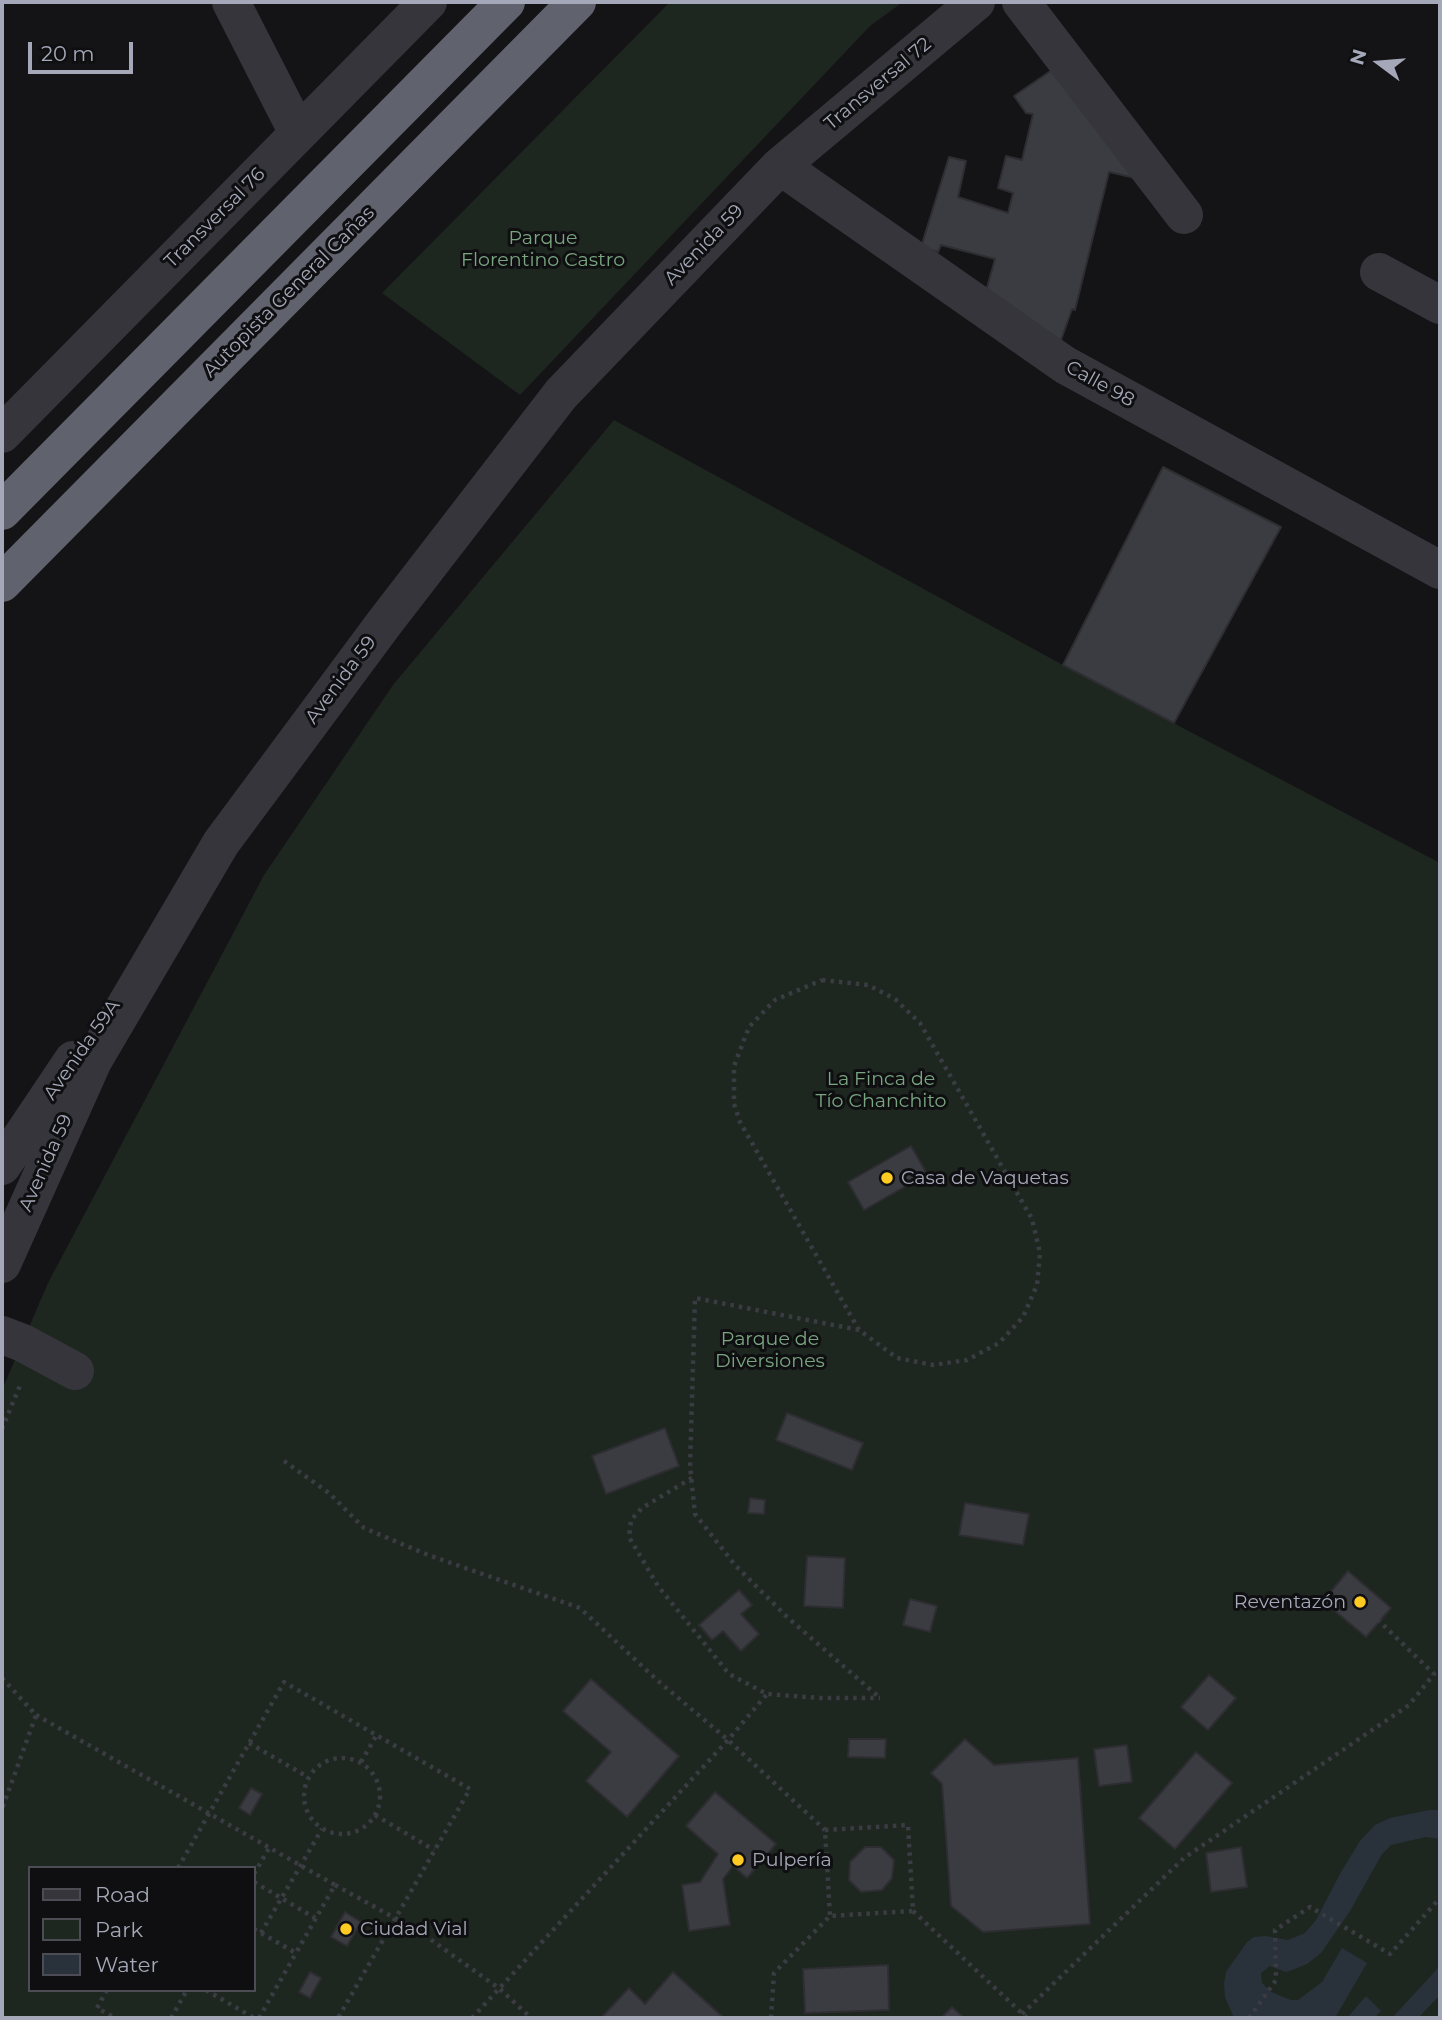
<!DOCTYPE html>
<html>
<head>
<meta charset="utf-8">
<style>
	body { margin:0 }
	#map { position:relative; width:1442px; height:2020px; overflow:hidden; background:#141416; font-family:Montserrat,sans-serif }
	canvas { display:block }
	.frame { position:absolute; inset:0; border:4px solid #a4a8b8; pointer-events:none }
	.legend { position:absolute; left:28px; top:1866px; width:228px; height:126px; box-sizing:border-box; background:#0f0f11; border:2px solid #4b4c54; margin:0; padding:9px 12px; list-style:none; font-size:21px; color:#a4a8b8 }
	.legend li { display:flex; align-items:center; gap:14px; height:35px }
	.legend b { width:35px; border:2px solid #4b4c54 }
	.north { position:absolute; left:1344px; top:28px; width:70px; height:70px; -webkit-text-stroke:5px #0f0f11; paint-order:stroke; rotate:286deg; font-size:19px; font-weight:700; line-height:28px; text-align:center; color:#a4a8b8 }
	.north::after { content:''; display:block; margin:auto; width:24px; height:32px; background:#a4a8b8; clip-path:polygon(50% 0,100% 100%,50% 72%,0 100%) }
	.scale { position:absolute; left:28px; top:42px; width:105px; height:32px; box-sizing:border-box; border:4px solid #a4a8b8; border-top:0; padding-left:9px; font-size:21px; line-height:24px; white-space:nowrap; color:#a4a8b8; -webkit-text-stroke:5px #0f0f11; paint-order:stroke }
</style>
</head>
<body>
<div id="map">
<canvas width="1442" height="2020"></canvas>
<div class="frame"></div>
<ul class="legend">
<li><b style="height:9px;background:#35353b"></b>Road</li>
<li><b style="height:19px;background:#1e2620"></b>Park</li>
<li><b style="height:19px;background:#29313b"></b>Water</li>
</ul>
<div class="north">N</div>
<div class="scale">20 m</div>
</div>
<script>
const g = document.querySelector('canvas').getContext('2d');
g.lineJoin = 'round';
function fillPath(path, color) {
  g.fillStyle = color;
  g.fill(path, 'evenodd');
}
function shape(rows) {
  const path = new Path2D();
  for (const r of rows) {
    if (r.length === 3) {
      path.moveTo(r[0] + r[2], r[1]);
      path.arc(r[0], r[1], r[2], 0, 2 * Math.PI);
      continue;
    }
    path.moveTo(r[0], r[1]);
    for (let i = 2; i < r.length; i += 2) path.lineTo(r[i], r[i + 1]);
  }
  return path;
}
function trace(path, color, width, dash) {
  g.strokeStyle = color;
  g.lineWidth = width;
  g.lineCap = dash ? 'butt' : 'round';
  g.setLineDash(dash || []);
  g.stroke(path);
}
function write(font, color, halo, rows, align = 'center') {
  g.font = font + ' Montserrat,sans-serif';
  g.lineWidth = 6;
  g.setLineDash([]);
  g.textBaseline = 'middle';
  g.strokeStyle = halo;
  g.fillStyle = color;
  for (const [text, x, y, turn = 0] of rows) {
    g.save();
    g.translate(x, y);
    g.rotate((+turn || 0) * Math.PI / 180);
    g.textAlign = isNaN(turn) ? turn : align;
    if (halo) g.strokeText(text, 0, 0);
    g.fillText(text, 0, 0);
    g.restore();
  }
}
const green = shape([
	[670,2,903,2,870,26,520,395,382,293],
	[614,420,1063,665,1440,863,1440,2018,2,2018,2,1390,48,1283,264,875,393,685],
	[30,1868,254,1868,254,1990,30,1990]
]);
const water = shape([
	[1429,1810,1440,1810,1440,1839,1426,1837,1391,1845,1382,1854,1350,1911,1321,1953,1307,1964,1295,1969,1286,1972,1270,1966,1261,1973,1262,1983,1271,1992,1291,2000,1298,2000,1322,1982,1342,1948,1367,1963,1335,2018,1234,2018,1225,1997,1224,1983,1226,1972,1247,1942,1254,1937,1266,1936,1288,1940,1305,1933,1316,1920,1341,1872,1360,1841,1375,1825,1390,1818],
	[1440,1966,1440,1995,1418,2018,1392,2018],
	[1366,1996,1381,2011,1374,2018,1347,2018]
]);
const building = shape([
	[1062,63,1148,181,1109,172,1075,310,1072,309,1060,343,986,291,995,259,941,245,938,252,921,247,949,157,966,161,958,197,1008,213,1013,193,998,188,1006,156,1022,160,1033,114,1026,113,1014,96,1062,63],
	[1163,467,1281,527,1174,723,1063,665,1163,467],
	[911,1146,927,1174,864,1210,848,1182,911,1146],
	[787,1413,863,1443,852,1470,776,1440,787,1413],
	[665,1428,679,1466,606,1494,592,1456,665,1428],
	[750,1498,765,1500,764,1514,748,1513,750,1498],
	[965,1503,1029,1514,1023,1545,959,1535,965,1503],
	[807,1556,845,1558,843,1608,804,1606,807,1556],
	[1348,1571,1391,1608,1366,1637,1323,1601,1348,1571],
	[739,1590,752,1605,741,1614,759,1634,741,1651,723,1631,712,1640,699,1625,739,1590],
	[910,1599,937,1606,930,1632,903,1625,910,1599],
	[1209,1675,1236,1698,1208,1730,1181,1707,1209,1675],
	[591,1679,679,1756,627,1817,586,1781,611,1752,563,1711,591,1679],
	[849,1739,886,1739,885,1758,848,1757,849,1739],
	[965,1739,994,1765,1078,1758,1090,1924,983,1932,951,1906,942,1784,931,1773,965,1739],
	[1127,1745,1132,1782,1099,1786,1094,1749,1127,1745],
	[1196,1752,1232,1783,1175,1849,1139,1818,1196,1752],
	[251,1788,262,1794,250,1815,239,1808,251,1788],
	[715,1792,776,1844,747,1878,733,1866,723,1879,730,1925,689,1931,682,1885,700,1882,718,1854,686,1826,715,1792],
	[865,1847,881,1847,894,1860,892,1878,882,1890,861,1892,849,1880,850,1862,865,1847],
	[1241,1847,1247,1887,1211,1892,1206,1853,1241,1847],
	[345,1912,361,1922,347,1946,331,1937,345,1912],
	[888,1965,889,2010,805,2013,803,1969,888,1965],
	[310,1972,321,1978,310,1998,299,1992,310,1972],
	[673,1972,724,2018,601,2018,629,1988,645,2004,673,1972],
	[952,2007,964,2018,941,2018,952,2007]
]);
const path = shape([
	[822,980,868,985,895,999,920,1023,1032,1219,1040,1253,1037,1285,1023,1317,999,1343,967,1360,933,1365,897,1358,859,1330,740,1122,734,1104,734,1066,749,1027,775,1000,822,980],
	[859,1330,695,1298,690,1466,695,1514,735,1565,787,1617,880,1698],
	[2,1429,21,1383],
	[284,1461,329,1493,364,1528,428,1555,580,1608,657,1680,728,1740,825,1830],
	[692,1478,642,1508,631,1520,629,1537,658,1586,729,1674,767,1694,820,1698,880,1698],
	[2,1678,36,1715,2,1809],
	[36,1715,335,1885,296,1953,254,1929],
	[249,1743,308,1777],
	[342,1796,38],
	[361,1762,376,1736],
	[375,1815,434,1850],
	[178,1868,284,1682,470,1789,338,2018],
	[254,1874,269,1848],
	[254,1882,315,1918],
	[335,1885,420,1932,500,1989,531,2018],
	[913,1911,1027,2018],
	[261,1933,322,1829],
	[107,1990,97,2008,115,2018],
	[206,1990,254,2018],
	[1022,2014,1184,1858,1409,1705,1434,1674,1379,1621],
	[171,2018,187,1990],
	[259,2018,296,1953],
	[472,2018,728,1740,767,1694],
	[771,2018,774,1973,830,1916,913,1911,908,1825,825,1830,830,1916],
	[1249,2018,1276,1980,1275,1930,1310,1907,1390,1954,1440,1898]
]);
const minor = shape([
	[231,2,298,133],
	[1021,2,1184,215],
	[780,166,1065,365,1440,570],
	[1379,272,1440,305],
	[2,434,428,2],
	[2,1166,73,1060],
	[2,1264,93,1061,221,843,385,622,561,394,780,166,976,2],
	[2,1335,23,1343,75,1371]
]);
const highway = shape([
	[2,511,506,2],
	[2,583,577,2]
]);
const markers = [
	[887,1178,7,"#ffcb23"],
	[1360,1602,7,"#ffcb23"],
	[738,1860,7,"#ffcb23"],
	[346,1929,7,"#ffcb23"]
];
const streetNames = [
	["Transversal 72",878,84,-40],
	["Transversal 76",215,218,-45],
	["Avenida 59",704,245,-46],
	["Autopista General Cañas",289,292,-45],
	["Calle 98",1100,384,29],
	["Avenida 59",341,680,-53],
	["Avenida 59A",82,1050,-55],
	["Avenida 59",46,1163,-66]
];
const parkNames = [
	["Parque",543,238],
	["Florentino Castro",543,260],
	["La Finca de",881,1079],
	["Tío Chanchito",881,1101],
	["Parque de",770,1339],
	["Diversiones",770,1361]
];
const poiNames = [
	["Casa de Vaquetas",901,1178],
	["Reventazón",1346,1602,"right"],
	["Pulpería",752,1860],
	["Ciudad Vial",360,1929]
];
fillPath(green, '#1e2620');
fillPath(water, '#29313b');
fillPath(building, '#3b3c41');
trace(building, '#2e2e32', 2);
trace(path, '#3a3c42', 4.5, [3.5, 5]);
trace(minor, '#35353b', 38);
trace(highway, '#60626d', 38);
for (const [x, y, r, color] of markers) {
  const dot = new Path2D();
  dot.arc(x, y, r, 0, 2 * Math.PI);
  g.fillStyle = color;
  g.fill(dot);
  trace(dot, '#0f0f11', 2.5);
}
write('19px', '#a4a8b8', '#0f0f11', streetNames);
write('19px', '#79a580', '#0f0f11', parkNames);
write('19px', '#a4a8b8', '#0f0f11', poiNames, 'left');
</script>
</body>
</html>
